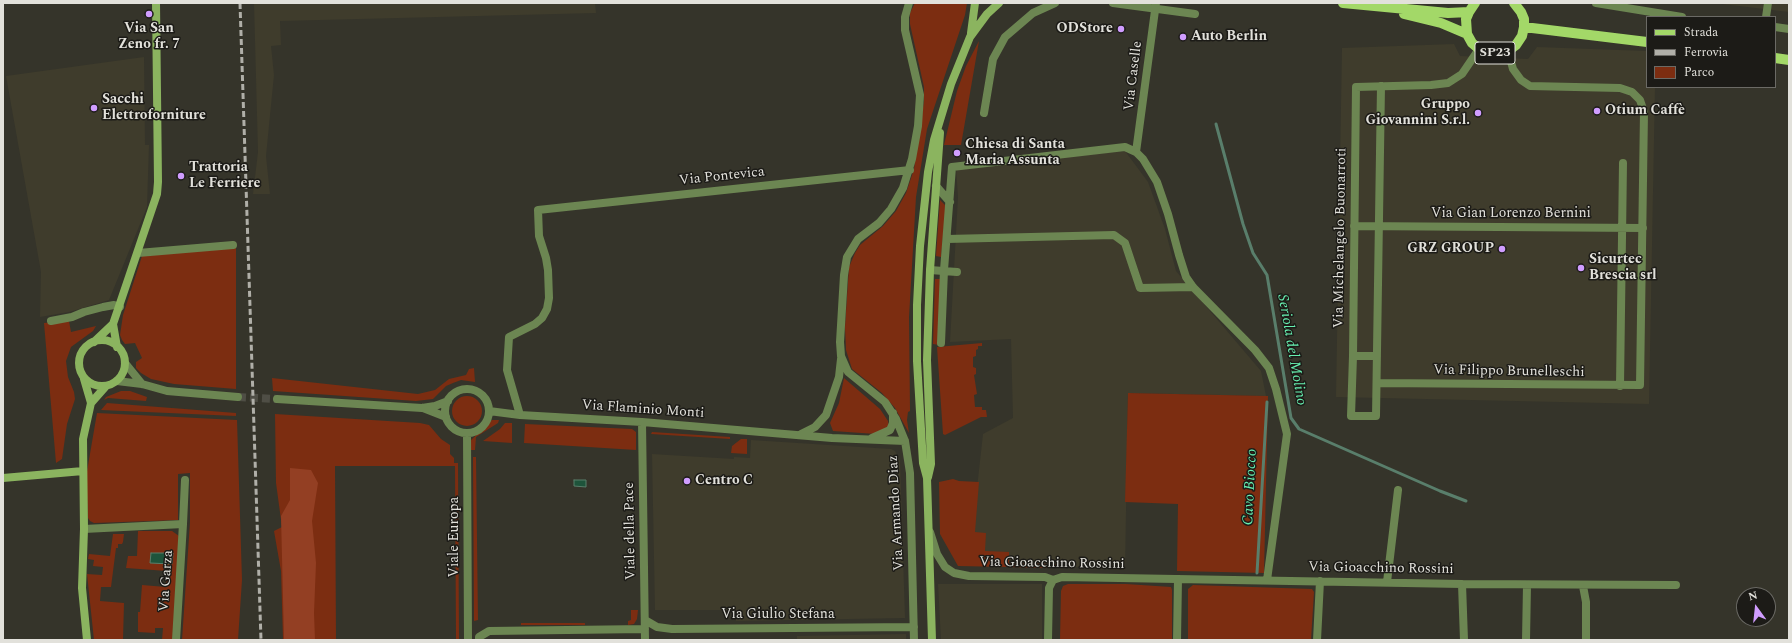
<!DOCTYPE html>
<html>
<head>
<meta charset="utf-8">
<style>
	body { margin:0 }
	#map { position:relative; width:1792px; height:643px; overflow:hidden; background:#35342a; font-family:Spectral,serif }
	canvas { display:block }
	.frame { position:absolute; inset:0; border:4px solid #e2e1db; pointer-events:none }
	.legend { position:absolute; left:1646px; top:16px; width:130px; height:72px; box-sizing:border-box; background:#1c1b17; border:1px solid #6b6a65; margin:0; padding:5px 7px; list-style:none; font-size:12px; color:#e2e1db }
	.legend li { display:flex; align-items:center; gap:8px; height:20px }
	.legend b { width:20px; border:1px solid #6b6a65 }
	.north { position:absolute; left:1736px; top:587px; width:40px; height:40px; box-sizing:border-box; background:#1c1b17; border:1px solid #6b6a65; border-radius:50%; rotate:345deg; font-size:11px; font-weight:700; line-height:16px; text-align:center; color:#e2e1db }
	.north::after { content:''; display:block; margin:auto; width:14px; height:18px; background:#d09dff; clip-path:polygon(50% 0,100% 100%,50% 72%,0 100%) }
</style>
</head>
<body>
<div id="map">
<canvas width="1792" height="643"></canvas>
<div class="frame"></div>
<ul class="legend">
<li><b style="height:5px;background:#a3d868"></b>Strada</li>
<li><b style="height:5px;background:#b0afa8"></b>Ferrovia</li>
<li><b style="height:11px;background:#7c2d11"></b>Parco</li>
</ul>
<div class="north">N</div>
</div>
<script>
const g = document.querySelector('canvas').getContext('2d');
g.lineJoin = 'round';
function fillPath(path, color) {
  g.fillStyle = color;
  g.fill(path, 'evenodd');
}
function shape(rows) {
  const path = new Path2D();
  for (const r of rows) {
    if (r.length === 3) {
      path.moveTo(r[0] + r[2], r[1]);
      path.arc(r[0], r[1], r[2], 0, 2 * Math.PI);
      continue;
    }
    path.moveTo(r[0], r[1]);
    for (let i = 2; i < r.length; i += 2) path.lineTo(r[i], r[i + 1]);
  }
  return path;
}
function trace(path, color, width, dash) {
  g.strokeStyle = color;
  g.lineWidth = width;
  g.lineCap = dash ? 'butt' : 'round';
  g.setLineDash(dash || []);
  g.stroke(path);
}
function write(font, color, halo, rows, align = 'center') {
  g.font = font + ' Spectral,serif';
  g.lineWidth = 3;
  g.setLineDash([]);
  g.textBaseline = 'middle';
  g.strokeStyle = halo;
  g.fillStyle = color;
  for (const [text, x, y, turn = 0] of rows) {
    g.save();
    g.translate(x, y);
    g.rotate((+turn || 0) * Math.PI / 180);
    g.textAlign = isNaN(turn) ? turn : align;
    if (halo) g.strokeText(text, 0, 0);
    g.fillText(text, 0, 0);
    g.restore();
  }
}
const built = shape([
	[254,3,595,3,596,13,280,21,281,45,271,46,274,75,266,156,270,194,253,194,258,152],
	[1714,3,1789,3,1789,12],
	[1454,44,1460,56,1528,59,1537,47,1647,51,1647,87,1655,87,1649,404,1336,397,1342,48],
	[144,57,145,145,149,145,147,207,109,300,69,312,40,317,41,272,6,76],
	[1125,151,1148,182,1165,229,1176,271,1261,371,1266,396,1128,393,1125,570,969,560,983,434,1013,418,1011,339,950,342,958,197,956,168],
	[751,440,891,449,895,451,900,461,905,618,736,621,736,610,655,610,652,454,734,459,734,457,750,458],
	[938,584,1042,584,1042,640,941,640],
	[906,634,906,640,797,640,797,636]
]);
const green = shape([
	[915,3,967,3,965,15,927,129,916,197,909,317,910,411,908,412,907,420,909,433,895,408,882,393,852,369,846,350,845,327,849,267,855,253,860,245,883,226,896,211,906,193,914,169,924,101,924,87,910,24,910,13],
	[979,41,961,145,944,145,957,91,966,66],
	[940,200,946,206,941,257,936,256],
	[236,248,236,389,174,384,151,379,141,373,136,368,136,362,142,358,135,343,125,344,122,340,120,335,123,315,142,256],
	[935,279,942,279,939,345,933,344],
	[69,321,71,332,96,326,93,331,71,347,66,361,68,377,74,392,75,399,67,424,62,459,56,463,44,323],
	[982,343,982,346,978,346,978,349,976,350,976,356,973,357,973,367,976,368,976,374,974,375,977,394,974,395,975,407,982,407,982,410,986,410,987,417,981,417,945,435,943,434,937,347],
	[474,368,475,382,461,380,453,383,446,386,433,399,416,401,273,391,272,378,418,394,435,390,449,379,466,375,469,369],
	[844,378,880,409,888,421,889,427,876,434,833,431,830,423,839,403],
	[121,391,130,391,147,397,146,401,108,398,104,400,106,397],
	[1128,393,1268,396,1264,573,1177,571,1178,504,1125,502],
	[467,411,15],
	[107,403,236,413,236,416,101,410],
	[97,413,237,420,242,580,238,640,182,640,190,522,190,473,178,474,178,520,94,523,90,521,88,518,86,477],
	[275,414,420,423,429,425,441,439,450,445,450,454,454,458,454,463,458,463,459,640,456,640,455,466,335,466,336,640,283,640,281,571,274,531,282,527,276,483],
	[492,420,499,420,498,423,476,437,475,450,469,450,470,441],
	[505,423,512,423,512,443,483,441,500,429],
	[525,424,632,429,636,432,636,450,524,443],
	[652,432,730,437,730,439,651,434],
	[741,439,747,439,747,454,731,453,732,446],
	[473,457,476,457,478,620,474,621],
	[953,479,959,481,979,482,975,532,986,533,985,551,1009,552,1009,563,1056,564,1056,568,958,566,940,534,939,482],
	[138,531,172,531,179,536,174,640,162,640,163,628,155,628,155,633,138,632,138,612,140,612,142,585,166,587,167,571,126,568,128,556,137,556],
	[113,534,124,534,123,542,122,544,118,544,118,548,116,548,111,587,101,587,100,601,124,603,123,640,94,640,87,574,102,575,103,567,93,566,94,560,88,559,89,554,110,556],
	[1126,584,1171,587,1172,590,1172,640,1060,640,1061,591,1063,586,1068,584],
	[1193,585,1312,589,1314,592,1311,640,1188,640,1188,589],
	[631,610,638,610,637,619,634,624,628,625,628,621,631,620],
	[521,623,585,623,585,625,521,625]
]);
const forest = shape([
	[290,468,311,470,318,483,312,521,316,563,314,613,315,640,284,640,281,516,290,500]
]);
const water = shape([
	[574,480,586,480,586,487,574,486,574,480],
	[151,553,173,553,172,564,150,563,151,553]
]);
const stream = shape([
	[1216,124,1243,224,1253,253,1267,275,1291,418,1299,429,1440,491,1466,501],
	[1257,573,1267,402]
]);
const streetTunnel = shape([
	[238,397,277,399]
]);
const street = shape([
	[909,3,905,17,905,30,920,95,918,126,912,159,903,188,891,209,879,223,858,239,847,257,844,275,840,342,841,356,848,372,885,402,896,419,905,441,910,473,914,640],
	[1113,3,1195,14],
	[1596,3,1682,17],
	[1766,17,1768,3],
	[1775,27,1789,29],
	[1381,86,1376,416,1351,416,1353,356,1356,87,1431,85,1448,83,1462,74,1479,49],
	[984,113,993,59,1005,37,1033,13,1055,3],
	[1136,152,1156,3],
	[936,186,950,202],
	[1354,226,1643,228],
	[947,239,1114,235,1125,243,1140,288,1193,287],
	[138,253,233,245],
	[930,270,957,272],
	[51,321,72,317,84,312,103,307,114,305,120,307],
	[941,343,944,270,952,167,1125,147,1136,152,1143,159,1157,182,1168,214,1179,255,1186,277,1193,287,1255,350,1269,368,1276,389,1287,434,1267,580],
	[1353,356,1377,356],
	[125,363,142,384],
	[117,381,142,384,167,391,238,397],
	[1377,383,1640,385,1644,112,1640,100,1632,92,1620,88,1530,86,1521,80,1513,69,1508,51],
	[1620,386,1623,163],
	[467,411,22],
	[277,399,422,408,435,406,448,401],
	[423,408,446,417],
	[489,411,520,415,642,422,832,438,905,441],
	[520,415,507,370,509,337,535,324,542,318,547,309,549,298,548,270,546,258,539,236,538,210,910,170],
	[642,422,645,640],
	[467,433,468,640],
	[801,434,815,427,826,415,839,377,841,359],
	[872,438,890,430,893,423,893,413],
	[183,524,185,480],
	[84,529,183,524,176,640],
	[930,532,937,554,945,567,954,573,969,576,1045,577,1053,580],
	[1053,580,1062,577,1462,584,1676,585],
	[1387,582,1398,490],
	[1462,584,1464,640],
	[1583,586,1586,602,1586,640],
	[645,620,657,627,672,629,914,627],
	[479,640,479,637,489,631,645,629],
	[1048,640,1049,588,1053,580],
	[1177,640,1178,579],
	[1317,640,1320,581],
	[1526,640,1527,585]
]);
const secondary = shape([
	[971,33,975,3],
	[113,324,117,347],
	[102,363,23],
	[94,342,113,324,157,194,158,182,156,3],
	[84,379,91,403],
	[928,477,931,464,927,360,930,270,940,133],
	[3,478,83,471],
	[87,640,82,588,84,529,83,439,91,403,106,386],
	[932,640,927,478,923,463,917,361,917,305,920,246,928,172,934,140,951,84,970,37,987,14,999,3]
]);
const primary = shape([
	[1343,3,1448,13,1469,12],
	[1475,3,1469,12,1466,19,1467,34,1472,43,1479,49,1489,53,1498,54,1508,51,1516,45,1522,36,1524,27,1524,19,1521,12,1514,3],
	[1404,14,1441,23,1467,34],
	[1524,27,1647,42],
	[1775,58,1789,60]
]);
const rail = shape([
	[240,3,261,640]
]);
const markers = [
	[149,14,4,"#d09dff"],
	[1121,29,4,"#d09dff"],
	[1183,37,4,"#d09dff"],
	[94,108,4,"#d09dff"],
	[1597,111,4,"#d09dff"],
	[1478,113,4,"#d09dff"],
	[957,153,4,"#d09dff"],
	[181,176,4,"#d09dff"],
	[1502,249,4,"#d09dff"],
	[1581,268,4,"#d09dff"],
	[687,481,4,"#d09dff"]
];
const shields = [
	[1495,53,40]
];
const shieldNames = [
	["SP23",1495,53]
];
const poiNames = [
	["Via San",149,29,"center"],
	["Zeno fr. 7",149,45,"center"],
	["ODStore",1113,29,"right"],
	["Auto Berlin",1191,37],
	["Sacchi",102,100],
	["Elettroforniture",102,116],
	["Gruppo",1470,105,"right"],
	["Giovannini S.r.l.",1470,121,"right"],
	["Otium Caffè",1605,111],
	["Chiesa di Santa",965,145],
	["Maria Assunta",965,161],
	["Trattoria",189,168],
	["Le Ferriere",189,184],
	["GRZ GROUP",1494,249,"right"],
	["Sicurtec",1589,260],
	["Brescia srl",1589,276],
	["Centro C",695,481]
];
const streetNames = [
	["Via Caselle",1134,76,-83],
	["Via Pontevica",722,177,-6],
	["Via Gian Lorenzo Bernini",1511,214],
	["Via Michelangelo Buonarroti",1341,238,-89],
	["Via Filippo Brunelleschi",1509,372,1],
	["Via Flaminio Monti",643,410,4],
	["Via Armando Diaz",897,513,-93],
	["Viale della Pace",631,531,-91],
	["Viale Europa",455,537,-90],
	["Via Gioacchino Rossini",1052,564,1],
	["Via Gioacchino Rossini",1381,569,1],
	["Via Garza",167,581,-86],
	["Via Giulio Stefana",778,615]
];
const waterNames = [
	["Seriola del Molino",1291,350,80],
	["Cavo Biocco",1251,487,-87]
];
fillPath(built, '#3f3c2c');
fillPath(green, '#7c2d11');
fillPath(forest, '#933f23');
fillPath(water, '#1e543b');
trace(water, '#597e6b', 1);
trace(stream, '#597e6b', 3);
trace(streetTunnel, '#4f4e45', 8, [8, 4]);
trace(street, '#6c8652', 8);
trace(secondary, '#8bb45f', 8);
trace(primary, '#a3d868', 10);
trace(rail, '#b0afa8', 3, [6, 3]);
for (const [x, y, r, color] of markers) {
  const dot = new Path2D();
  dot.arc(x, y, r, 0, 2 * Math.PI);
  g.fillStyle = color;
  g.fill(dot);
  trace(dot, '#1c1b17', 1.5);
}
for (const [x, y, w] of shields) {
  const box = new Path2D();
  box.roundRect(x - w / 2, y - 11, w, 22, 3);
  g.fillStyle = '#1c1b17';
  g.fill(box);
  trace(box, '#e2e1db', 1);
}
write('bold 13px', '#e2e1db', null, shieldNames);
write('bold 14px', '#e2e1db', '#1c1b17', poiNames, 'left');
write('14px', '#e2e1db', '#1c1b17', streetNames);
write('italic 15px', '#67efb0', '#1c1b17', waterNames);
</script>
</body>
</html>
